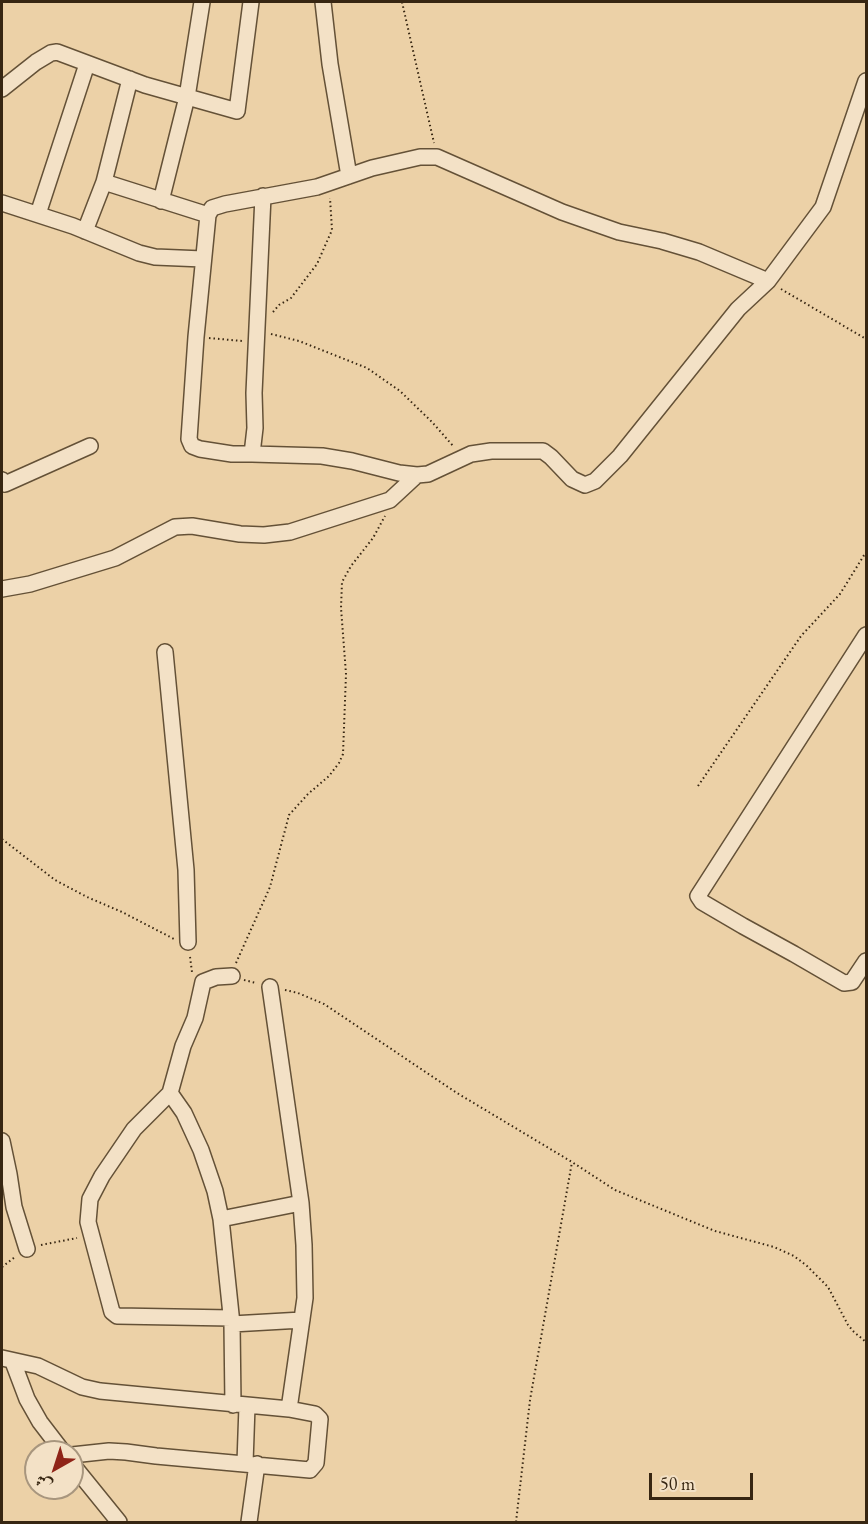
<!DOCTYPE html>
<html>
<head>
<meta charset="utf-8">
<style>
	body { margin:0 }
	#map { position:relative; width:868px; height:1524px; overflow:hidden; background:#ecd1a7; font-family:"EB Garamond",Amiri,serif }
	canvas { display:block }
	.frame { position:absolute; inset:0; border:3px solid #372612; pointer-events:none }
	.north { position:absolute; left:24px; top:1440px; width:60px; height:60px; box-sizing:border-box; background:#f3e1c6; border:2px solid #a8967e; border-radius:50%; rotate:219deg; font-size:16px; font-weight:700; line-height:24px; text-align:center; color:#372612 }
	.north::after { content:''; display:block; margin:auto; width:21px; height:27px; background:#8f2418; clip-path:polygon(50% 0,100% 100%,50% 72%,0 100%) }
	.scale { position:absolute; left:649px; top:1473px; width:104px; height:27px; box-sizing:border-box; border:3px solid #372612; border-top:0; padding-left:8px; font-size:18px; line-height:21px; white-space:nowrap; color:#372612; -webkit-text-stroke:4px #f3e1c6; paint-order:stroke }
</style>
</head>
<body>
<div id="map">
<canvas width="868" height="1524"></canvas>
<div class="frame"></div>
<div class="north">ش</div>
<div class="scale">50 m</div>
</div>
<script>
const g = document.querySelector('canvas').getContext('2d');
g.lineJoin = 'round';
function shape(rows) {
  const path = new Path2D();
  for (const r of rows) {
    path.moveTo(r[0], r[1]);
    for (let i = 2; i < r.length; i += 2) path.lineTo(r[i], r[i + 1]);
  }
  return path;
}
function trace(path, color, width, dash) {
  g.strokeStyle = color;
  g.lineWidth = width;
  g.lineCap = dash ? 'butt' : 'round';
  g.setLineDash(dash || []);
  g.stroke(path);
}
const path = shape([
	[402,2,434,143],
	[781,289,866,339],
	[273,312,279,305,291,298,317,264,332,230,330,198],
	[271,334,299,341,367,368,400,391,432,422,454,447],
	[209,338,242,341],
	[698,786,801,636,840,594,866,552],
	[2,839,55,880,87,897,122,912,174,939],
	[190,957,192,972],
	[236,963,270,887,289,815,308,794,329,776,339,763,343,754,346,674,341,608,342,582,351,566,373,538,385,516],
	[244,980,256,983],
	[285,990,298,993,324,1004,457,1093,572,1162,615,1190,715,1231,774,1247,794,1256,807,1266,828,1287,848,1325,854,1332,866,1342],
	[41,1245,77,1238],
	[2,1267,15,1257],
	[516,1522,530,1400,572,1162]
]);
const minor = shape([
	[323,2,330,64,349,176],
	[2,89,36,62,51,53,57,52,145,85,237,111,251,2],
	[104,182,208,215],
	[263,196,254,393,255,428,252,454,322,456,352,461,399,473,417,475,428,474,471,454,491,451,543,451,551,457,572,479,585,485,595,481,620,456,738,309,768,281,823,207,866,81],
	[161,201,187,97,202,2],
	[2,203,73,226,139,253,155,257,203,259],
	[38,214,87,64],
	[85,231,104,182,130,79],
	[252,454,232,454,200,449,192,446,189,439,196,337,208,215,212,208,225,204,317,187,372,168,420,157,437,157,562,212,619,232,662,241,699,252,768,281],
	[2,480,5,484,90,446],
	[2,589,30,584,115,558,175,527,192,526,240,534,264,535,290,532,390,500,417,475],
	[866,635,698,896,702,902,743,926,794,954,844,983,852,982,866,961],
	[165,652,186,870,188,942],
	[232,976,216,977,203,982,195,1018,183,1046,170,1093,184,1113,201,1150,215,1191,221,1219,232,1324,233,1405],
	[270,987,301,1203,304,1245,305,1298,289,1409],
	[170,1093,134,1129,102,1176,90,1199,88,1222,112,1312,117,1316,231,1318],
	[2,1141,9,1174,14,1207,27,1249],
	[221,1219,301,1203],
	[232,1324,302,1320],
	[2,1358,38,1366,82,1387,100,1391,289,1409,315,1414,320,1419,316,1463,310,1470,156,1456,126,1452,109,1451,72,1455],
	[13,1362,27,1399,40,1422,63,1452],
	[245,1463,247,1406],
	[72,1464,119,1522],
	[249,1522,257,1464]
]);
trace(minor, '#645137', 18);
trace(path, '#372612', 2, [1.5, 3]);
trace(minor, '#f3e1c6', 15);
</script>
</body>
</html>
